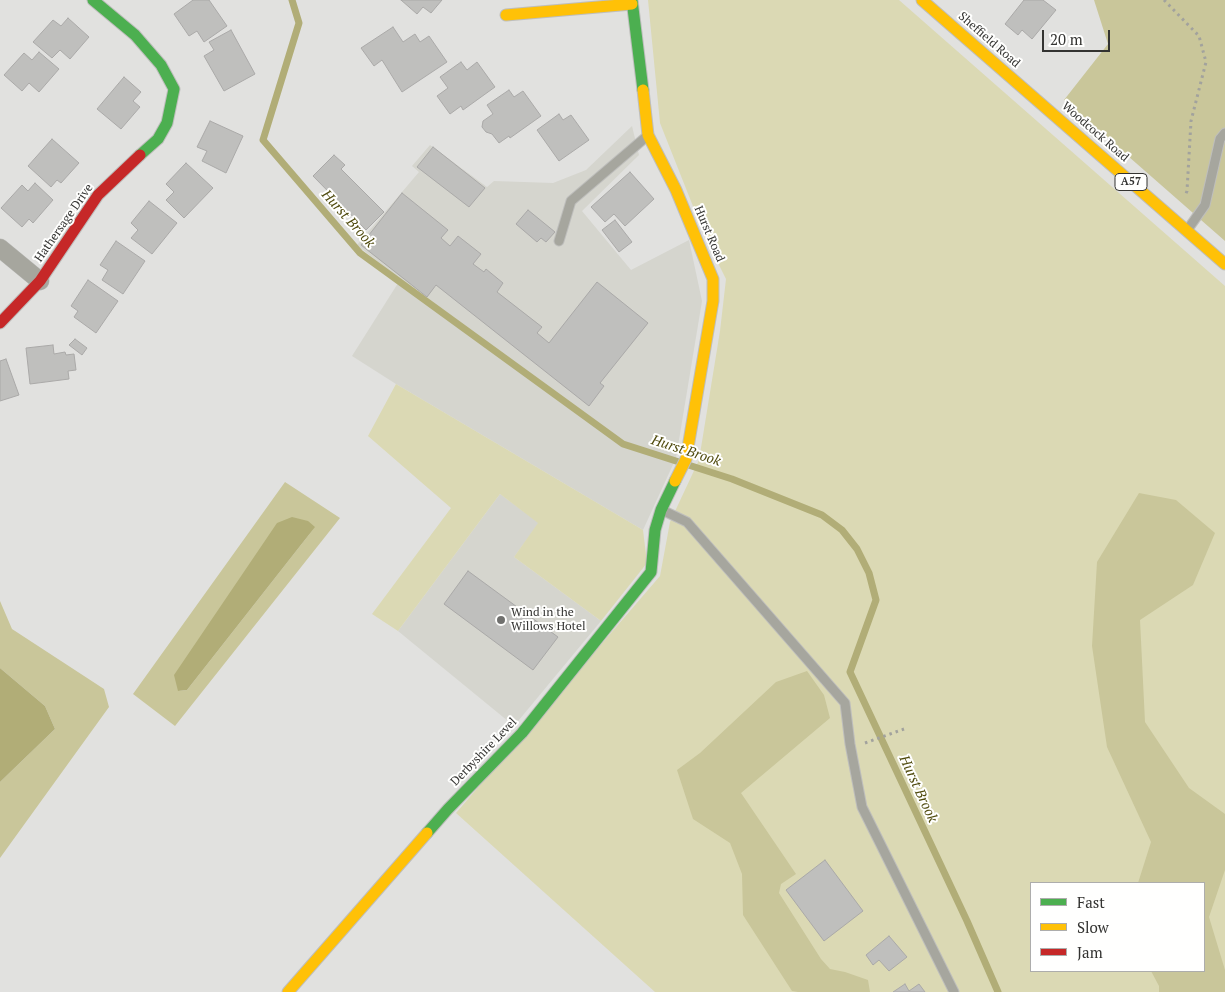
<!DOCTYPE html>
<html>
<head>
<meta charset="utf-8">
<style>
	body { margin:0 }
	#map { position:relative; width:1225px; height:992px; overflow:hidden; background:#e1e1df; font-family:"PT Serif",serif }
	canvas { display:block }
	.legend { position:absolute; left:1030px; top:882px; width:175px; height:90px; box-sizing:border-box; background:#fffffe; border:1px solid #adadac; margin:0; padding:6px 9px; list-style:none; font-size:15px; color:#333331 }
	.legend li { display:flex; align-items:center; gap:10px; height:25px }
	.legend b { width:25px; border:1px solid #adadac }
	.scale { position:absolute; left:1042px; top:30px; width:68px; height:22px; box-sizing:border-box; border:2px solid #333331; border-top:0; padding-left:6px; font-size:15px; line-height:18px; white-space:nowrap; color:#333331; -webkit-text-stroke:4px #fffffe; paint-order:stroke }
</style>
</head>
<body>
<div id="map">
<canvas width="1225" height="992"></canvas>
<ul class="legend">
<li><b style="height:6px;background:#4caf50"></b>Fast</li>
<li><b style="height:6px;background:#ffc107"></b>Slow</li>
<li><b style="height:6px;background:#c62828"></b>Jam</li>
</ul>
<div class="scale">20 m</div>
</div>
<script>
const g = document.querySelector('canvas').getContext('2d');
g.lineJoin = 'round';
function fillPath(path, color) {
  g.fillStyle = color;
  g.fill(path, 'evenodd');
}
function shape(rows) {
  const path = new Path2D();
  for (const r of rows) {
    path.moveTo(r[0], r[1]);
    for (let i = 2; i < r.length; i += 2) path.lineTo(r[i], r[i + 1]);
  }
  return path;
}
function trace(path, color, width, dash) {
  g.strokeStyle = color;
  g.lineWidth = width;
  g.lineCap = dash ? 'butt' : 'round';
  g.setLineDash(dash || []);
  g.stroke(path);
}
function write(font, color, halo, rows, align = 'center') {
  g.font = font + ' "PT Serif",serif';
  g.lineWidth = 4;
  g.setLineDash([]);
  g.textBaseline = 'middle';
  g.strokeStyle = halo;
  g.fillStyle = color;
  for (const [text, x, y, turn = 0] of rows) {
    g.save();
    g.translate(x, y);
    g.rotate((+turn || 0) * Math.PI / 180);
    g.textAlign = isNaN(turn) ? turn : align;
    if (halo) g.strokeText(text, 0, 0);
    g.fillText(text, 0, 0);
    g.restore();
  }
}
const built = shape([
	[632,126,639,155,582,211,631,270,689,240,702,301,676,458,643,530,396,384,352,356,400,280,357,245,419,172,412,166,430,145,487,187,494,181,553,183,586,170],
	[500,494,539,523,514,557,601,621,514,726,398,631]
]);
const green = shape([
	[648,0,899,0,1225,286,1225,992,655,992,456,813,660,576,670,522,699,460,720,331,726,279,706,239,660,123],
	[1031,883,1204,883,1204,971,1031,971],
	[396,384,643,530,647,563,601,621,514,557,538,523,500,494,398,631,372,614,451,508,368,436]
]);
const forest = shape([
	[1094,0,1225,0,1225,241,1064,100,1108,44],
	[285,482,340,518,175,726,133,694],
	[315,527,187,690,178,691],
	[1139,493,1176,500,1215,533,1193,585,1140,620,1145,722,1189,788,1225,814,1225,870,1209,917,1225,970,1225,992,1159,992,1159,986,1151,971,1204,971,1204,883,1138,883,1151,842,1107,747,1092,646,1097,562],
	[0,601,12,629,104,689,109,707,0,858,0,782,55,729,45,706,0,668],
	[807,671,824,695,830,718,741,793,796,874,781,884,779,893,821,959,830,969,845,972,868,980,870,992,798,992,792,991,743,915,742,874,730,843,693,819,677,770,700,753,776,682]
]);
const water = shape([
	[292,517,308,521,315,527,187,690,178,691,174,675,277,523],
	[0,668,45,706,55,729,0,782]
]);
const stream = shape([
	[292,0,299,23,263,140,360,253,623,444,732,479,822,515,842,530,857,549,869,573,876,600,850,672,967,921,998,992]
]);
const building = shape([
	[193,0,209,0,227,26,204,42,197,31,189,36,174,14,193,0],
	[401,0,442,0,431,13,423,7,417,14,401,0],
	[1024,0,1043,0,1056,10,1032,39,1022,30,1018,35,1005,24,1024,0],
	[68,18,89,37,70,59,60,50,52,58,33,42,53,20,61,26,68,18],
	[393,27,403,42,415,34,420,42,429,36,447,62,402,92,382,60,374,66,361,48,393,27],
	[231,30,255,74,224,91,204,56,214,50,209,42,231,30],
	[39,52,59,69,39,92,29,83,22,91,4,75,24,53,32,60,39,52],
	[461,62,467,70,477,62,495,87,463,110,461,106,450,114,437,96,448,88,440,77,461,62],
	[124,77,141,92,133,101,140,107,121,129,97,109,124,77],
	[509,90,514,97,523,91,541,116,510,138,509,136,499,143,492,134,486,132,482,127,483,121,493,114,487,105,509,90],
	[559,114,563,120,571,115,589,140,559,161,537,130,559,114],
	[210,121,243,136,226,173,202,161,207,151,197,147,210,121],
	[52,139,79,163,61,183,57,180,51,187,28,166,52,139],
	[433,147,485,188,469,207,417,167,433,147],
	[334,155,345,165,341,169,384,212,366,230,313,176,334,155],
	[186,163,213,188,184,218,166,200,174,192,166,184,186,163],
	[630,172,654,199,625,226,614,214,605,222,591,207,630,172],
	[35,183,53,200,33,223,29,219,22,227,1,208,22,185,28,191,35,183],
	[402,193,448,230,441,238,450,246,458,236,481,254,473,264,484,272,486,269,503,283,497,292,542,327,537,333,549,343,597,282,648,323,600,383,604,386,589,406,436,285,427,297,361,245,402,193],
	[149,201,177,223,152,254,131,238,138,230,131,223,149,201],
	[528,210,555,232,546,242,541,238,537,242,516,224,528,210],
	[615,220,632,242,619,252,602,230,615,220],
	[116,241,145,261,123,294,102,280,108,270,100,265,116,241],
	[88,280,118,301,96,333,74,317,78,311,71,306,88,280],
	[75,339,87,348,82,355,69,345,75,339],
	[53,345,54,354,65,352,66,355,74,354,76,370,68,371,69,379,30,384,26,348,53,345],
	[6,359,19,395,0,401,0,361,6,359],
	[468,571,558,637,533,670,444,604,468,571],
	[825,860,863,911,824,941,786,890,825,860],
	[889,936,907,957,889,971,879,960,873,965,866,955,889,936],
	[905,984,909,991,919,984,925,992,893,992,905,984]
]);
const path = shape([
	[1164,0,1199,36,1206,62,1191,121,1187,191,1185,196],
	[865,743,904,729]
]);
const lane = shape([
	[1188,229,1205,205,1220,139,1225,133],
	[559,241,571,201,646,137],
	[662,510,687,522,845,703,850,744,862,807,954,992]
]);
const street = shape([
	[0,248,40,281]
]);
const fast = shape([
	[93,0,135,35,161,65,174,89,167,123,158,139,140,155],
	[632,0,643,90],
	[427,833,448,809,522,733,651,572,655,530,661,510,675,481]
]);
const slow = shape([
	[922,0,1225,264],
	[506,15,632,4],
	[643,90,648,135,676,190,713,279,713,301,686,459,675,481],
	[288,992,427,833]
]);
const jam = shape([
	[0,323,40,281,98,195,140,155]
]);
const markers = [
	[501,620,5,"#70706e"]
];
const shields = [
	[1131,182,32]
];
const shieldNames = [
	["A57",1131,182]
];
const streetNames = [
	["Sheffield Road",989,40,41],
	["Woodcock Road",1095,132,41],
	["Hathersage Drive",64,223,-55],
	["Hurst Road",709,234,67],
	["Derbyshire Level",484,752,-46]
];
const poiNames = [
	["Wind in the",511,613],
	["Willows Hotel",511,627]
];
const waterNames = [
	["Hurst Brook",348,219,48],
	["Hurst Brook",686,451,18],
	["Hurst Brook",918,789,65]
];
fillPath(built, '#d5d5ce');
fillPath(green, '#dbd9b4');
fillPath(forest, '#c9c69a');
fillPath(water, '#b1ad77');
trace(stream, '#b1ad77', 7);
fillPath(building, '#bfbfbd');
trace(building, '#aaa9a8', 1);
trace(lane, '#bebebc', 11);
trace(street, '#bebebc', 19);
trace(fast, '#bebebc', 13);
trace(slow, '#bebebc', 13);
trace(jam, '#bebebc', 13);
trace(path, '#a2a29d', 3, [2.5, 4]);
trace(lane, '#a6a69e', 9);
trace(street, '#a6a69e', 18);
trace(fast, '#4caf50', 11);
trace(slow, '#ffc107', 11);
trace(jam, '#c62828', 11);
for (const [x, y, r, color] of markers) {
  const dot = new Path2D();
  dot.arc(x, y, r, 0, 2 * Math.PI);
  g.fillStyle = color;
  g.fill(dot);
  trace(dot, '#fffffe', 2);
}
for (const [x, y, w] of shields) {
  const box = new Path2D();
  box.roundRect(x - w / 2, y - 8.5, w, 17, 4);
  g.fillStyle = '#fffffe';
  g.fill(box);
  trace(box, '#333331', 1);
}
write('bold 11px', '#333331', null, shieldNames);
write('12px', '#333331', '#fffffe', streetNames);
write('12px', '#333331', '#fffffe', poiNames, 'left');
write('italic 14px', '#4f4a0d', '#fffffe', waterNames);
</script>
</body>
</html>
